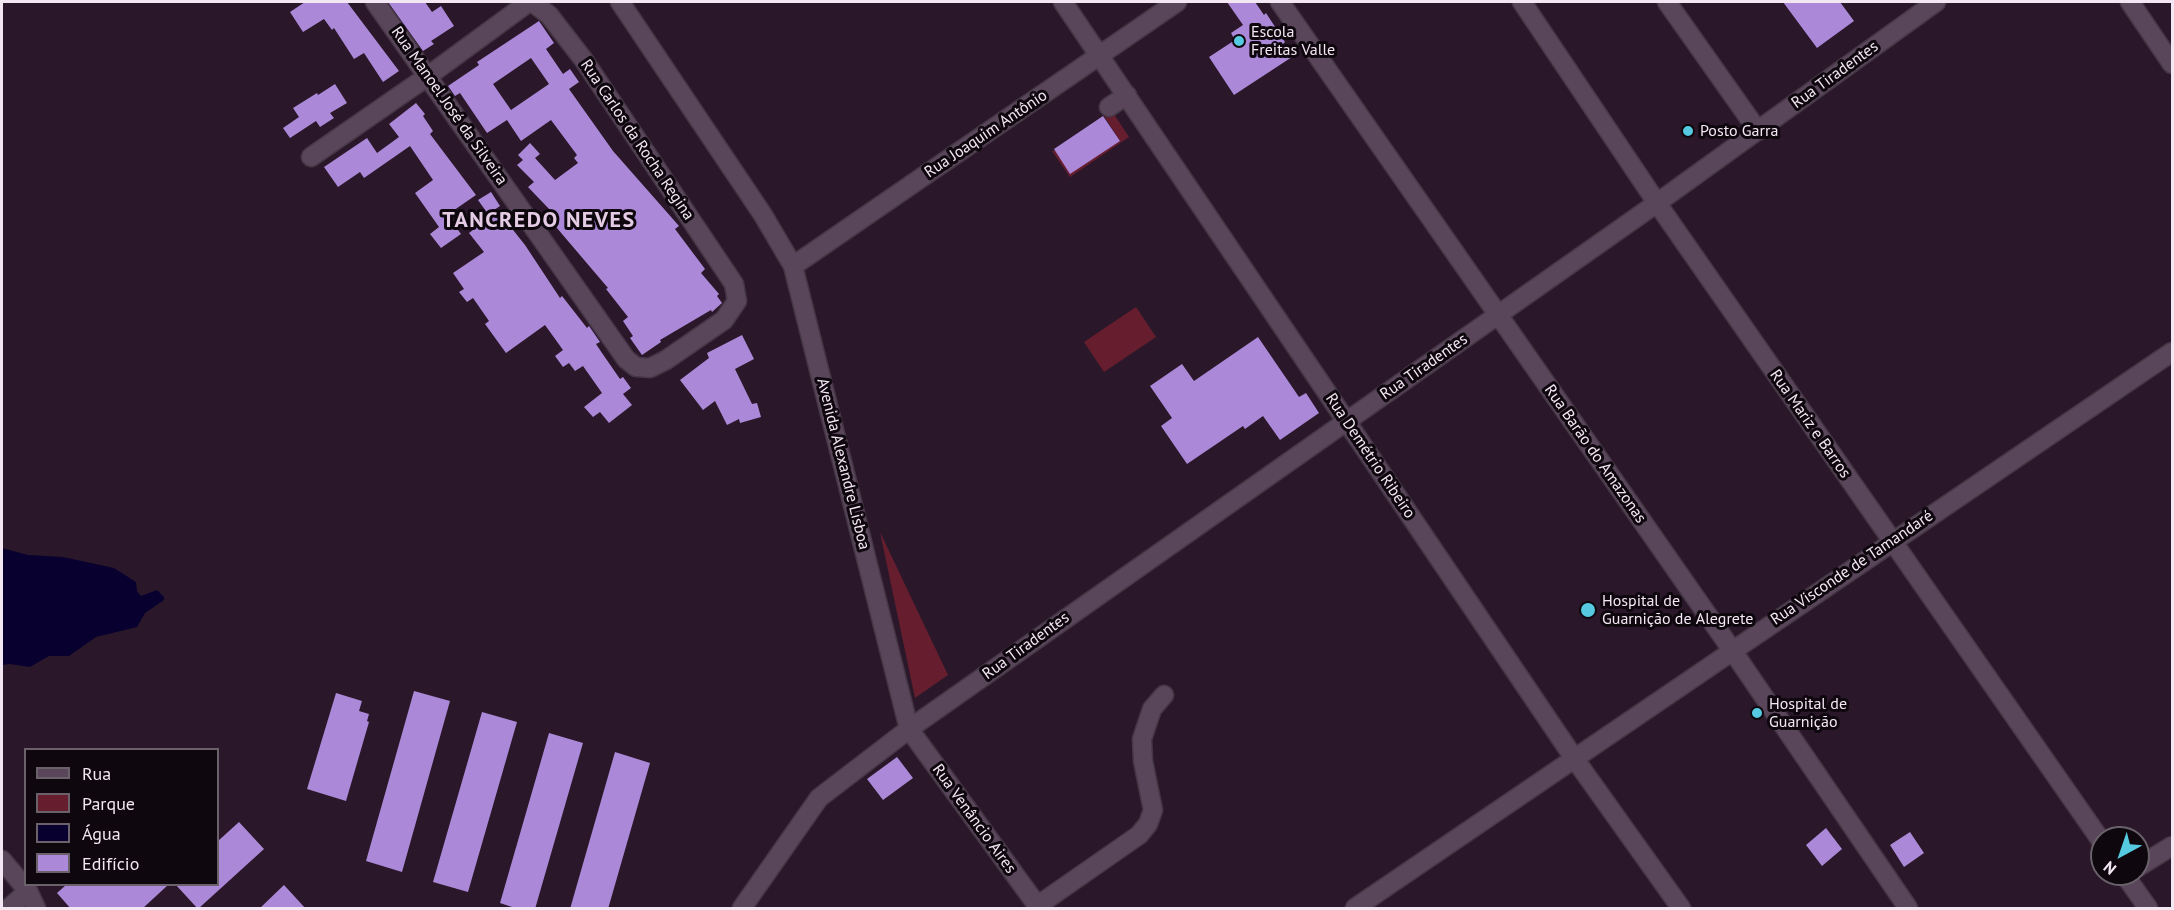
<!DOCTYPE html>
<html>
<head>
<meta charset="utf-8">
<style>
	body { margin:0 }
	#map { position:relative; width:2174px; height:910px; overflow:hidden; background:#2a182a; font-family:"PT Sans",sans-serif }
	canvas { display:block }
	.frame { position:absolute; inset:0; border:3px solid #f3e7f3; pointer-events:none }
	.legend { position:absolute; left:24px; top:748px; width:195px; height:138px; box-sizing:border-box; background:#0e070e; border:2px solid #6a616a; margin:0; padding:8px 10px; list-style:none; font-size:18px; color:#f3e7f3 }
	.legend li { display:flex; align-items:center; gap:12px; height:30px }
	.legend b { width:30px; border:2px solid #6a616a }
	.north { position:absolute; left:2090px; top:826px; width:60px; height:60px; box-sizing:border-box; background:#0e070e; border:2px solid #6a616a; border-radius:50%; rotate:220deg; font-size:16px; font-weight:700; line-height:24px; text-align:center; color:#f3e7f3 }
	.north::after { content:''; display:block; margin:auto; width:21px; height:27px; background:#55cae0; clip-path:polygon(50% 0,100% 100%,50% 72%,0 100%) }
</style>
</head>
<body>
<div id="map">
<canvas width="2174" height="910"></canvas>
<div class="frame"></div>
<ul class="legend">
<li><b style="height:8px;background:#59465a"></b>Rua</li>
<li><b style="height:16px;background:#661e2e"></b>Parque</li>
<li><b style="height:16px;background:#08002f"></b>Água</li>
<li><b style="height:16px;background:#ab89d8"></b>Edifício</li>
</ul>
<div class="north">N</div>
</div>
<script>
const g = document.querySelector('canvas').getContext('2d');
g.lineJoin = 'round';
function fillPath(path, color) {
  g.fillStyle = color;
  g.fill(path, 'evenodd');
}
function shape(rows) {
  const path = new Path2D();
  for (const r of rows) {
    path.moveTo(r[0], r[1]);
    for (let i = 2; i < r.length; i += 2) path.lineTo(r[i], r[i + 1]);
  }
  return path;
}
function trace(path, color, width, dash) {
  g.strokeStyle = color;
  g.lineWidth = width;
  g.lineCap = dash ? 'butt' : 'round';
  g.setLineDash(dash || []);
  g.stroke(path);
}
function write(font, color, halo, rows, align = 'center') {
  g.font = font + ' "PT Sans",sans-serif';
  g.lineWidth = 6;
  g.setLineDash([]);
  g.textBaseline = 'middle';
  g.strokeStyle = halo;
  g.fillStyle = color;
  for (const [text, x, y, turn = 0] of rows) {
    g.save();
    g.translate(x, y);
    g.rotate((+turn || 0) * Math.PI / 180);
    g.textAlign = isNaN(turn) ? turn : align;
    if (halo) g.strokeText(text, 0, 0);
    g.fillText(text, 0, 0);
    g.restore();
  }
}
const green = shape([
	[1112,111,1129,137,1070,177,1052,151,1120,141,1104,116],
	[1136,307,1156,337,1104,372,1084,342],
	[880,532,948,675,915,698]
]);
const water = shape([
	[2,548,28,555,63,557,114,568,136,582,137,591,141,596,157,590,164,597,164,600,145,613,137,627,96,637,69,656,49,656,30,667,10,664,2,665]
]);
const building = shape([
	[305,2,347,2,399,71,383,82,364,53,354,59,334,28,332,30,324,19,303,32,290,12],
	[388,2,425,2,432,12,441,6,454,26,431,41,434,44,423,51],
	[1227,2,1255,2,1264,15,1266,13,1285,42,1283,44,1292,57,1234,95,1209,57,1235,40,1231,33,1243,25],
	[1783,2,1840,2,1854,21,1817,48],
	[539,21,554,43,546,49,563,74,570,69,579,82,569,89,613,151,679,226,675,229,705,269,701,273,719,294,717,296,722,303,712,312,711,310,660,340,661,342,642,355,630,338,633,336,623,321,628,317,606,289,608,288,545,214,550,210,528,187,534,182,517,165,523,160,518,155,530,143,540,154,535,158,555,180,578,163,574,158,577,155,551,120,521,141,507,120,487,133,460,93,455,96,448,86,479,65,477,62],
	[531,58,549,84,511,110,493,84],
	[335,84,347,103,330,113,334,118,320,127,316,121,290,138,283,128,299,117,293,108,317,93,318,95],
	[416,103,425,114,423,116,433,131,430,134,476,195,447,215,461,234,441,248,430,234,439,227,415,193,433,180,410,146,364,178,360,172,338,187,324,167,367,138,377,153,399,137,389,124],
	[1103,116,1120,141,1070,174,1054,149],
	[491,192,500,206,488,214,478,200],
	[498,211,525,245,560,298,562,296,587,328,589,326,600,342,596,344,602,353,620,379,623,377,631,388,623,394,632,405,609,423,600,412,593,417,584,407,602,393,583,366,575,371,569,363,563,367,555,356,563,350,545,325,506,353,485,324,489,321,473,298,467,302,459,292,464,289,453,273,484,252,469,233],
	[742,335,754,359,735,369,752,404,757,403,761,417,740,423,739,419,727,425,715,401,703,410,680,380,709,358,707,353],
	[1258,337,1299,397,1306,393,1319,413,1280,440,1263,416,1245,429,1243,426,1187,464,1161,426,1172,418,1150,386,1182,364,1194,381],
	[414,691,450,701,402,872,366,861],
	[336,693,362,701,359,711,369,714,367,721,369,722,346,801,307,789],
	[482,712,517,722,468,892,433,882],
	[549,733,583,743,535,909,518,909,500,903],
	[615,752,650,763,608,909,570,909],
	[897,757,913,778,883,800,867,779],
	[239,822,264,849,198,909,176,885,218,885,218,841],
	[1826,828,1842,849,1822,866,1806,845],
	[1910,832,1924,853,1904,867,1890,845],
	[66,885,168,885,142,909,71,909,57,893],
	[284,885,306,909,259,909]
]);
const minor = shape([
	[375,2,626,359,636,367,650,368,666,360,724,320,737,301,734,284,583,59,549,15,532,2],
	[620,2,763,215,793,266,909,729,1039,908],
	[1063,2,1574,758,1681,908],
	[1280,2,1732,650,1908,908],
	[1522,2,1657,203,2102,842],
	[1667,2,1758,131],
	[2130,2,2172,64],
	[1109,107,1127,95],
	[311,157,428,76,529,2],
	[793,266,1177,2],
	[2,860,28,891,36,908],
	[2138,867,2172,846],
	[2124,874,2148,908],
	[1037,906,1139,835,1148,824,1153,810,1143,761,1142,739,1152,709,1164,695],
	[9,908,28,891],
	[742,908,819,798,909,729,1657,203,1936,2],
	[1355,908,2172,352]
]);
const markers = [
	[1239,41,6,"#55cae0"],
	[1688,131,6,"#55cae0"],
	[1588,610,8,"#55cae0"],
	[1757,713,6,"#55cae0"]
];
const poiNames = [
	["Escola",1251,32],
	["Freitas Valle",1251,50],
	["Posto Garra",1700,131],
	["Hospital de",1602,601],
	["Guarnição de Alegrete",1602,619],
	["Hospital de",1769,704],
	["Guarnição",1769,722]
];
const streetNames = [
	["Rua Tiradentes",1835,75,-36],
	["Rua Manoel José da Silveira",449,106,55],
	["Rua Joaquim Antônio",986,134,-34],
	["Rua Carlos da Rocha Regina",637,140,56],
	["Rua Tiradentes",1424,367,-35],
	["Rua Mariz e Barros",1810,424,55],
	["Rua Barão do Amazonas",1595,454,55],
	["Rua Demétrio Ribeiro",1370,456,56],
	["Avenida Alexandre Lisboa",843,464,76],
	["Rua Visconde de Tamandaré",1852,568,-34],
	["Rua Tiradentes",1026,646,-36],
	["Rua Venâncio Aires",974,819,54]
];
const districtNames = [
	["TANCREDO NEVES",539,221]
];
fillPath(green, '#661e2e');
fillPath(water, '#08002f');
fillPath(building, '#ab89d8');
trace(minor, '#443644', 21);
trace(minor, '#59465a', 18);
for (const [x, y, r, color] of markers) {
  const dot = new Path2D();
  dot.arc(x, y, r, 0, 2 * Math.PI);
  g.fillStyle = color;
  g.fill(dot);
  trace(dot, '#0e070e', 2);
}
write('16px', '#f3e7f3', '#0e070e', poiNames, 'left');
write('16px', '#f3e7f3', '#0e070e', streetNames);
g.letterSpacing = '1.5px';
write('bold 22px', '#e4cce4', '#0e070e', districtNames);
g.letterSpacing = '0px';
</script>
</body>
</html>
